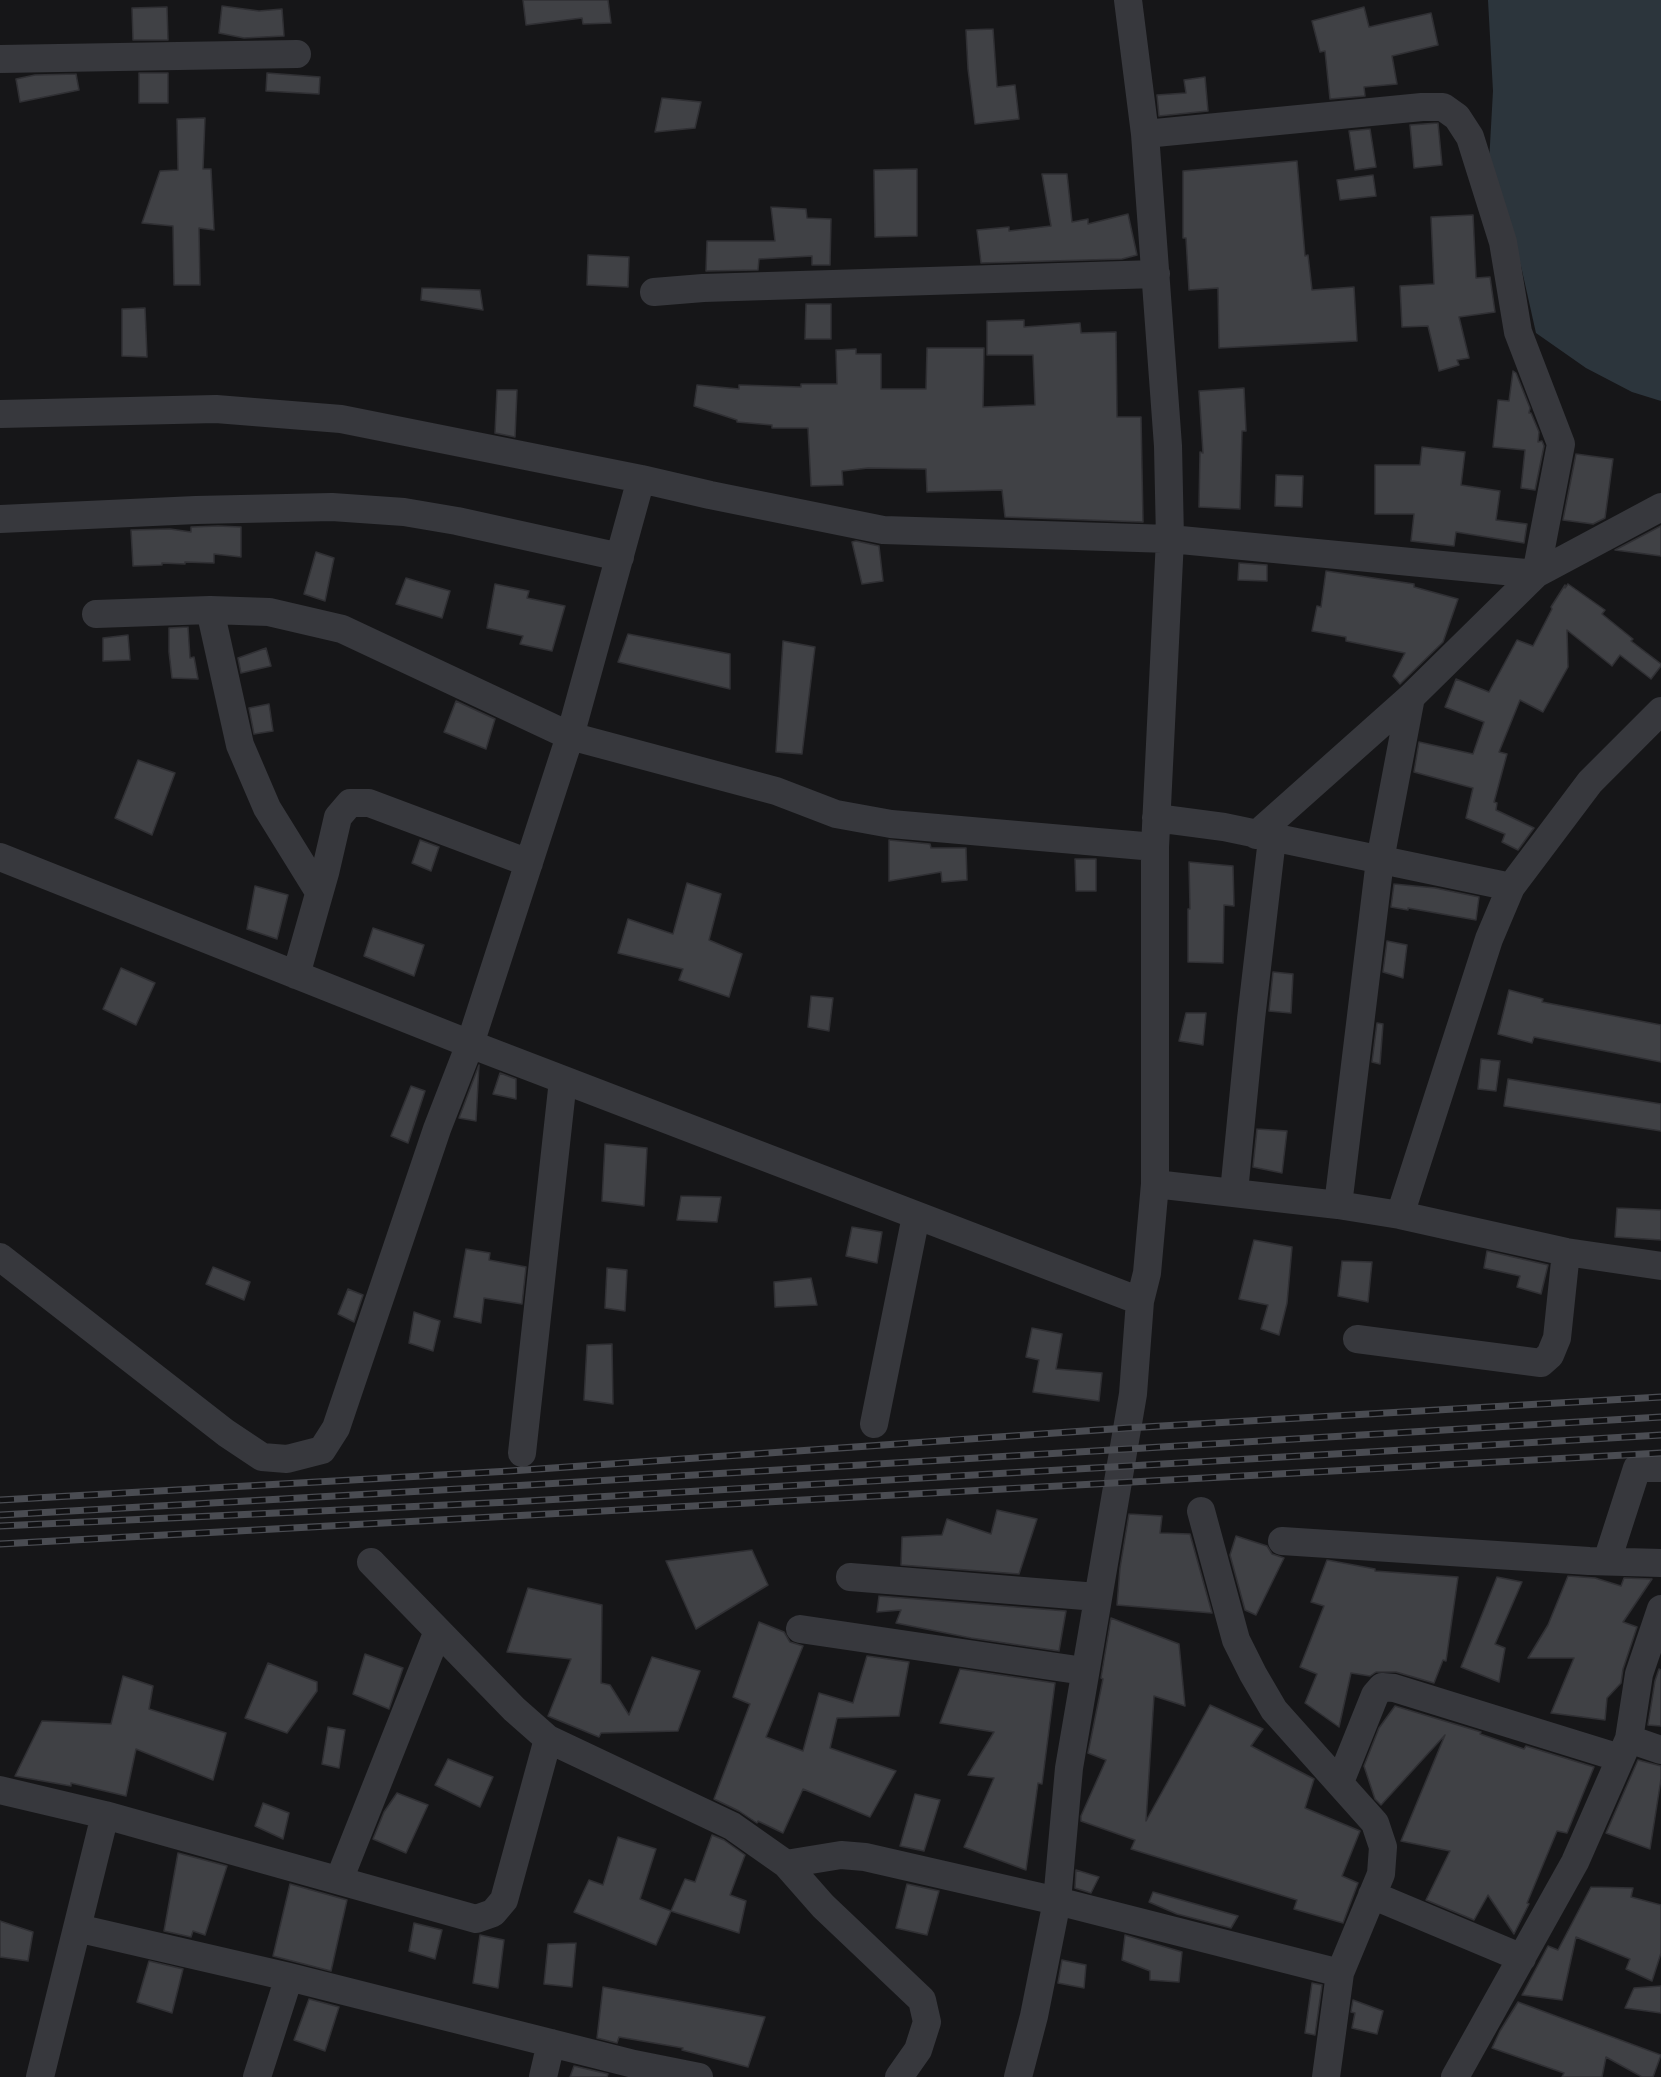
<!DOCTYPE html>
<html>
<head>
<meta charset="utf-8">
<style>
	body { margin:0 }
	canvas { display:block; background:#161618 }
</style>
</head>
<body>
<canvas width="1661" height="2077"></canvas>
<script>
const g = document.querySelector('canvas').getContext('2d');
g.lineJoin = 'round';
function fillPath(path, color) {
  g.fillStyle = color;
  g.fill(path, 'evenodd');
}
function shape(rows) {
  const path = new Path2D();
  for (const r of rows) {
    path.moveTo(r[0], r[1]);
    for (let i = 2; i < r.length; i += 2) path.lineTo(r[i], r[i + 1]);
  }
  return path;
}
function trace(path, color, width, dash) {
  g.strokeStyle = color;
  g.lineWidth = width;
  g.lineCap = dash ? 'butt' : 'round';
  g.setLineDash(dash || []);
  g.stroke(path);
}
const water = shape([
	[1488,0,1661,0,1661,401,1632,392,1586,368,1536,333,1521,266,1489,163,1493,91]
]);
const building = shape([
	[523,0,608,0,611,23,583,24,582,18,526,25,523,0],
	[222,6,259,11,282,9,284,36,244,38,219,33,222,6],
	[167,7,168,40,133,40,132,8,167,7],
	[1364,7,1369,27,1431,13,1438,45,1392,56,1397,84,1364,87,1365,96,1330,99,1325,51,1320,52,1312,21,1364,7],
	[993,29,997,87,1015,85,1019,119,975,124,968,69,966,30,993,29],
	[139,73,168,73,168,103,139,103,139,73],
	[267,73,320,77,319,94,266,91,267,73],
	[76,74,79,90,20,102,16,79,35,75,76,74],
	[1205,77,1208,111,1159,116,1157,95,1186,93,1184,80,1205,77],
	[662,98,701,102,695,128,655,132,662,98],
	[205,118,203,169,211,169,214,230,199,228,200,285,174,285,173,226,142,223,160,171,178,170,177,119,205,118],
	[1438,123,1442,165,1414,168,1410,125,1438,123],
	[1370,129,1376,167,1355,170,1349,131,1370,129],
	[1297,161,1305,256,1308,255,1312,290,1354,287,1357,341,1219,348,1218,288,1189,290,1186,238,1183,238,1183,171,1297,161],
	[917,169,917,236,875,237,874,170,917,169],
	[1042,174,1067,174,1072,222,1088,219,1088,224,1128,214,1137,255,1122,259,981,263,977,230,1009,227,1009,231,1051,226,1042,174],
	[1373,175,1376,196,1340,200,1337,180,1373,175],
	[771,207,806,209,807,218,831,219,830,265,812,265,812,256,759,259,758,270,706,271,707,241,775,241,771,207],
	[1473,215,1476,278,1490,277,1495,312,1459,317,1469,358,1457,360,1459,365,1439,371,1428,326,1402,327,1400,286,1434,284,1431,217,1473,215],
	[588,255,629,257,628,287,587,285,588,255],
	[422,288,480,290,483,310,421,300,422,288],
	[806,304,831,304,831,339,805,339,806,304],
	[145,308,147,357,122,356,122,309,145,308],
	[1024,320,1024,327,1080,323,1081,333,1116,332,1117,417,1141,417,1143,522,1005,517,1002,490,927,492,926,469,868,468,842,471,843,485,811,486,808,428,772,428,772,425,737,422,737,420,694,406,697,385,739,389,739,385,801,387,801,384,837,384,836,350,856,349,856,354,881,354,881,389,926,389,927,348,984,348,983,407,1035,405,1033,355,987,355,987,321,1024,320],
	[1513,371,1516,373,1530,408,1529,413,1531,413,1539,432,1538,442,1542,441,1544,446,1535,490,1521,488,1525,450,1493,447,1498,400,1509,401,1513,371],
	[1244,388,1246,431,1242,431,1240,509,1199,507,1200,452,1203,453,1199,391,1244,388],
	[497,390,517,390,515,437,495,433,497,390],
	[1422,447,1465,452,1461,485,1500,491,1496,520,1527,524,1524,543,1456,532,1454,546,1411,541,1414,514,1375,514,1375,465,1420,465,1422,447],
	[1576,454,1613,459,1605,518,1593,524,1563,520,1576,454],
	[1276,475,1303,476,1302,507,1275,506,1276,475],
	[218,526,241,527,241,557,214,554,214,563,185,562,185,564,162,563,162,565,133,566,131,530,170,529,191,532,191,527,218,526],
	[1661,526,1661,556,1615,550,1661,526],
	[856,541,879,546,883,581,862,584,852,542,856,541],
	[316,552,334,558,325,601,304,594,316,552],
	[1239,563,1267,565,1267,581,1238,580,1239,563],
	[1326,571,1414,584,1414,587,1458,599,1443,642,1400,684,1393,676,1405,653,1346,641,1346,637,1312,631,1317,606,1321,607,1326,571],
	[406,578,450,591,442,618,396,604,406,578],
	[495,584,529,591,527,598,565,606,552,651,520,644,523,636,487,628,495,584],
	[1568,584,1605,610,1602,614,1633,639,1631,641,1661,664,1661,666,1651,679,1620,655,1612,666,1567,630,1568,667,1543,712,1520,700,1499,752,1507,754,1494,802,1497,803,1496,810,1534,828,1518,850,1502,842,1505,834,1466,818,1473,788,1414,772,1419,742,1473,754,1484,722,1445,707,1456,679,1489,692,1517,640,1533,646,1552,609,1551,607,1565,585,1565,588,1568,584],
	[188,627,190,658,194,657,198,679,172,678,169,652,169,628,188,627],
	[628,634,730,654,730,689,618,662,628,634],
	[128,635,130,660,103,661,103,638,128,635],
	[783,641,815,647,802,754,776,752,783,641],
	[266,648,271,666,241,673,238,658,266,648],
	[456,701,495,719,486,749,444,732,456,701],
	[269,704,273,731,254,734,249,708,269,704],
	[138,760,175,773,152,835,115,818,138,760],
	[420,840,439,847,431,871,412,863,420,840],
	[889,840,930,844,931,848,966,848,967,880,942,882,941,872,889,881,889,840],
	[1075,859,1096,859,1096,891,1076,891,1075,859],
	[1189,862,1233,866,1234,906,1224,905,1223,963,1188,962,1188,909,1190,909,1189,862],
	[687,883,721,894,709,940,742,954,729,997,679,980,683,969,618,953,628,919,673,934,687,883],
	[1394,884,1435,888,1479,897,1476,920,1408,908,1408,910,1391,907,1394,884],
	[255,886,288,895,277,939,247,929,255,886],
	[373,928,424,945,414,976,364,956,373,928],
	[1387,941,1407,945,1403,978,1383,972,1387,941],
	[121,968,155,983,136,1025,103,1009,121,968],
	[1273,972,1293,974,1291,1013,1269,1011,1273,972],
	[1509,990,1543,999,1542,1002,1661,1025,1661,1062,1534,1037,1532,1043,1498,1034,1509,990],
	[811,996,833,998,829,1031,808,1027,811,996],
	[1186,1013,1206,1013,1203,1045,1179,1041,1186,1013],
	[1377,1023,1383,1024,1380,1064,1372,1062,1377,1023],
	[1481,1059,1500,1061,1496,1091,1478,1089,1481,1059],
	[479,1065,476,1121,459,1118,479,1065],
	[500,1073,516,1079,516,1099,493,1094,500,1073],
	[1508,1079,1661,1104,1661,1131,1504,1106,1508,1079],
	[411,1086,425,1091,408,1143,391,1136,411,1086],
	[1257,1129,1287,1131,1282,1173,1253,1167,1257,1129],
	[605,1144,647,1148,644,1206,602,1201,605,1144],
	[681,1196,721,1197,717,1222,677,1220,681,1196],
	[1617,1208,1661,1210,1661,1240,1615,1237,1617,1208],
	[852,1227,882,1232,877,1263,846,1256,852,1227],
	[1254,1240,1292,1247,1287,1303,1279,1335,1261,1329,1268,1305,1239,1299,1254,1240],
	[466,1249,490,1253,489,1260,526,1267,522,1304,484,1298,481,1323,454,1317,466,1249],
	[1487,1251,1548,1265,1541,1294,1517,1287,1520,1276,1484,1268,1487,1251],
	[1342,1261,1372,1262,1368,1302,1338,1296,1342,1261],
	[213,1267,250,1282,244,1300,206,1284,213,1267],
	[607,1268,627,1270,625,1311,605,1308,607,1268],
	[811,1278,817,1305,775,1307,774,1282,811,1278],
	[348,1289,363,1295,354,1322,338,1314,348,1289],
	[414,1312,440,1321,433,1351,409,1343,414,1312],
	[1032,1328,1062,1334,1056,1369,1102,1373,1099,1401,1033,1392,1039,1360,1026,1357,1032,1328],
	[612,1344,613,1404,584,1400,587,1345,612,1344],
	[997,1510,1037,1519,1019,1574,901,1565,902,1537,942,1535,947,1519,991,1534,997,1510],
	[1129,1514,1162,1516,1160,1533,1190,1534,1212,1613,1117,1605,1120,1568,1129,1514],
	[1236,1536,1267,1546,1272,1554,1284,1558,1256,1615,1245,1610,1230,1555,1236,1536],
	[752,1550,768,1585,696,1629,666,1561,752,1550],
	[1327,1560,1375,1569,1375,1571,1458,1577,1446,1661,1443,1660,1434,1683,1396,1672,1376,1672,1370,1676,1351,1673,1339,1727,1305,1703,1317,1674,1300,1667,1324,1606,1311,1602,1327,1560],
	[1568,1576,1595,1578,1621,1586,1624,1578,1652,1579,1623,1622,1637,1627,1623,1669,1621,1683,1607,1698,1605,1720,1551,1713,1574,1658,1528,1658,1548,1625,1568,1576],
	[1497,1577,1522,1582,1495,1644,1505,1648,1499,1682,1461,1667,1497,1577],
	[528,1588,602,1605,601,1683,610,1685,629,1715,652,1657,700,1671,678,1731,601,1733,599,1737,548,1716,571,1659,507,1652,528,1588],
	[879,1596,1066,1611,1059,1651,971,1638,896,1623,901,1610,877,1612,879,1596],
	[1111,1618,1179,1644,1185,1706,1154,1696,1146,1821,1210,1705,1263,1729,1251,1746,1314,1779,1305,1808,1360,1831,1342,1876,1358,1883,1343,1923,1294,1909,1297,1900,1131,1849,1135,1840,1081,1821,1081,1816,1106,1760,1088,1753,1103,1679,1101,1678,1111,1618],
	[759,1622,784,1632,790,1642,803,1646,766,1737,803,1751,819,1693,853,1703,867,1656,909,1662,899,1716,837,1718,830,1748,896,1771,870,1817,803,1789,783,1833,758,1821,757,1823,739,1811,714,1799,750,1704,733,1697,759,1622],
	[365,1654,403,1668,389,1709,353,1694,365,1654],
	[268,1663,317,1682,317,1691,287,1733,245,1718,268,1663],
	[960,1669,1055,1683,1042,1784,1038,1783,1026,1870,964,1847,994,1778,968,1775,994,1732,940,1723,960,1669],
	[1659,1669,1661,1670,1661,1726,1648,1725,1655,1681,1659,1669],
	[123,1676,153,1686,149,1709,226,1733,213,1780,136,1749,126,1796,71,1783,71,1786,15,1776,42,1721,111,1724,123,1676],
	[1395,1706,1481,1732,1480,1734,1524,1749,1526,1746,1594,1767,1567,1833,1557,1831,1527,1903,1529,1904,1514,1934,1488,1895,1474,1920,1426,1900,1450,1851,1401,1841,1445,1735,1381,1805,1375,1799,1364,1766,1379,1728,1395,1706],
	[328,1727,345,1730,339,1768,322,1764,328,1727],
	[448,1759,493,1777,480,1807,435,1785,448,1759],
	[1638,1760,1661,1766,1661,1779,1650,1849,1606,1833,1638,1760],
	[397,1793,428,1805,406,1853,373,1839,384,1812,397,1793],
	[915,1794,940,1800,924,1851,900,1846,915,1794],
	[263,1803,289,1813,283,1839,255,1826,263,1803],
	[712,1835,724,1840,745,1855,730,1895,746,1901,739,1933,671,1911,685,1879,695,1882,712,1835],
	[618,1837,656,1849,640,1899,671,1911,656,1945,574,1912,589,1880,603,1885,618,1837],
	[178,1853,227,1866,205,1935,193,1931,191,1937,164,1931,178,1853],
	[1076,1870,1099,1877,1091,1893,1075,1888,1076,1870],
	[290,1884,347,1900,331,1971,273,1956,290,1884],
	[907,1884,939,1891,927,1935,896,1928,907,1884],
	[1591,1887,1633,1888,1631,1897,1661,1905,1661,1953,1652,1981,1626,1969,1630,1959,1576,1937,1562,2000,1522,1995,1548,1946,1558,1950,1591,1887],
	[1153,1892,1238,1916,1231,1928,1177,1914,1149,1902,1153,1892],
	[0,1921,33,1932,28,1961,0,1957,0,1921],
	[414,1923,442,1930,435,1959,409,1951,414,1923],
	[480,1935,504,1940,498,1988,473,1983,480,1935],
	[1125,1935,1182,1952,1179,1982,1150,1980,1150,1971,1122,1960,1125,1935],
	[576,1943,572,1987,544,1984,548,1944,576,1943],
	[1062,1960,1086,1965,1084,1988,1058,1983,1062,1960],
	[149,1961,183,1969,172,2013,137,2002,149,1961],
	[1312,1983,1322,1985,1315,2035,1305,2033,1312,1983],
	[1661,1986,1661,2013,1625,2008,1634,1988,1661,1986],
	[603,1987,765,2017,748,2067,682,2050,683,2048,619,2037,617,2043,597,2038,603,1987],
	[309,1999,339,2007,325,2051,294,2040,309,1999],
	[1353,2000,1383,2011,1377,2034,1352,2028,1355,2013,1351,2012,1353,2000],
	[1518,2002,1661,2055,1653,2077,1642,2077,1606,2057,1602,2077,1562,2077,1564,2073,1492,2048,1500,2031,1518,2002],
	[574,2066,608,2074,607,2077,570,2077,574,2066]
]);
const minor = shape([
	[0,59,297,54],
	[654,292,703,288,1156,274],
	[0,414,216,409,341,419,641,479,710,495,883,530,1170,539,1536,574,1561,444,1518,332,1503,242,1470,137,1457,117,1443,107,1422,107,1145,134],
	[0,519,196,510,332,507,404,512,457,521,620,557],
	[210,610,240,745,267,808,319,892],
	[96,614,210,610,269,612,342,629,570,736,776,791,836,814,891,824,1155,847],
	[1156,818,1224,827,1511,887],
	[1256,835,1411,697,1536,574,1661,507],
	[0,857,470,1044,1140,1301],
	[296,975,325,873,338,817,350,803,369,803,529,863],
	[1155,1184,1338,1205,1400,1215,1566,1252,1661,1266],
	[1234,1192,1251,1019,1272,839],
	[1338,1205,1380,860,1411,697],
	[1400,1215,1489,939,1511,887,1590,782,1661,711],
	[0,1257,226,1433,262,1457,287,1459,322,1450,336,1428,437,1129,470,1044,570,736,641,479],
	[1357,1339,1541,1363,1550,1355,1557,1338,1566,1252],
	[874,1424,916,1216],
	[522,1453,563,1080],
	[1201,1511,1236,1640,1253,1674,1274,1710,1375,1823,1383,1847,1381,1874,1340,1973,1326,2077],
	[1282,1541,1589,1561,1661,1563],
	[1607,1561,1637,1468,1661,1468],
	[371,1562,514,1709,548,1739,732,1826,786,1864,823,1906,922,2000,927,2022,918,2050,899,2077],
	[850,1577,1097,1597],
	[800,1629,1084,1671],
	[1629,1739,1661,1750],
	[1340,1782,1375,1695,1382,1687,1394,1688,1620,1758],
	[0,1790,105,1815,476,1919,493,1913,504,1900,548,1739],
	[786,1864,841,1855,865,1857,1057,1901,1340,1973],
	[339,1880,438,1631],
	[1372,1895,1522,1958],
	[77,1928,289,1977,634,2064,699,2077],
	[40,2077,105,1815],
	[257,2077,289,1977],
	[543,2077,551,2043],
	[1018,2077,1034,2016,1057,1901,1069,1768,1133,1394,1140,1301,1147,1273,1155,1184,1155,847,1170,539,1168,446,1145,134,1128,0],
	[1455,2077,1575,1862,1629,1739,1639,1674,1661,1609]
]);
const rail = shape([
	[0,1500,510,1471,1127,1428,1661,1397],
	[0,1515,511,1486,1661,1417],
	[0,1526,510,1502,1661,1435],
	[0,1544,1661,1453]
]);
fillPath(water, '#2c353c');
fillPath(building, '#404145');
trace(building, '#303034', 1.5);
trace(minor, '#37383d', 28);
trace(rail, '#4a4c52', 7);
trace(rail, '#111113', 4.5, [14]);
</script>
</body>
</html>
